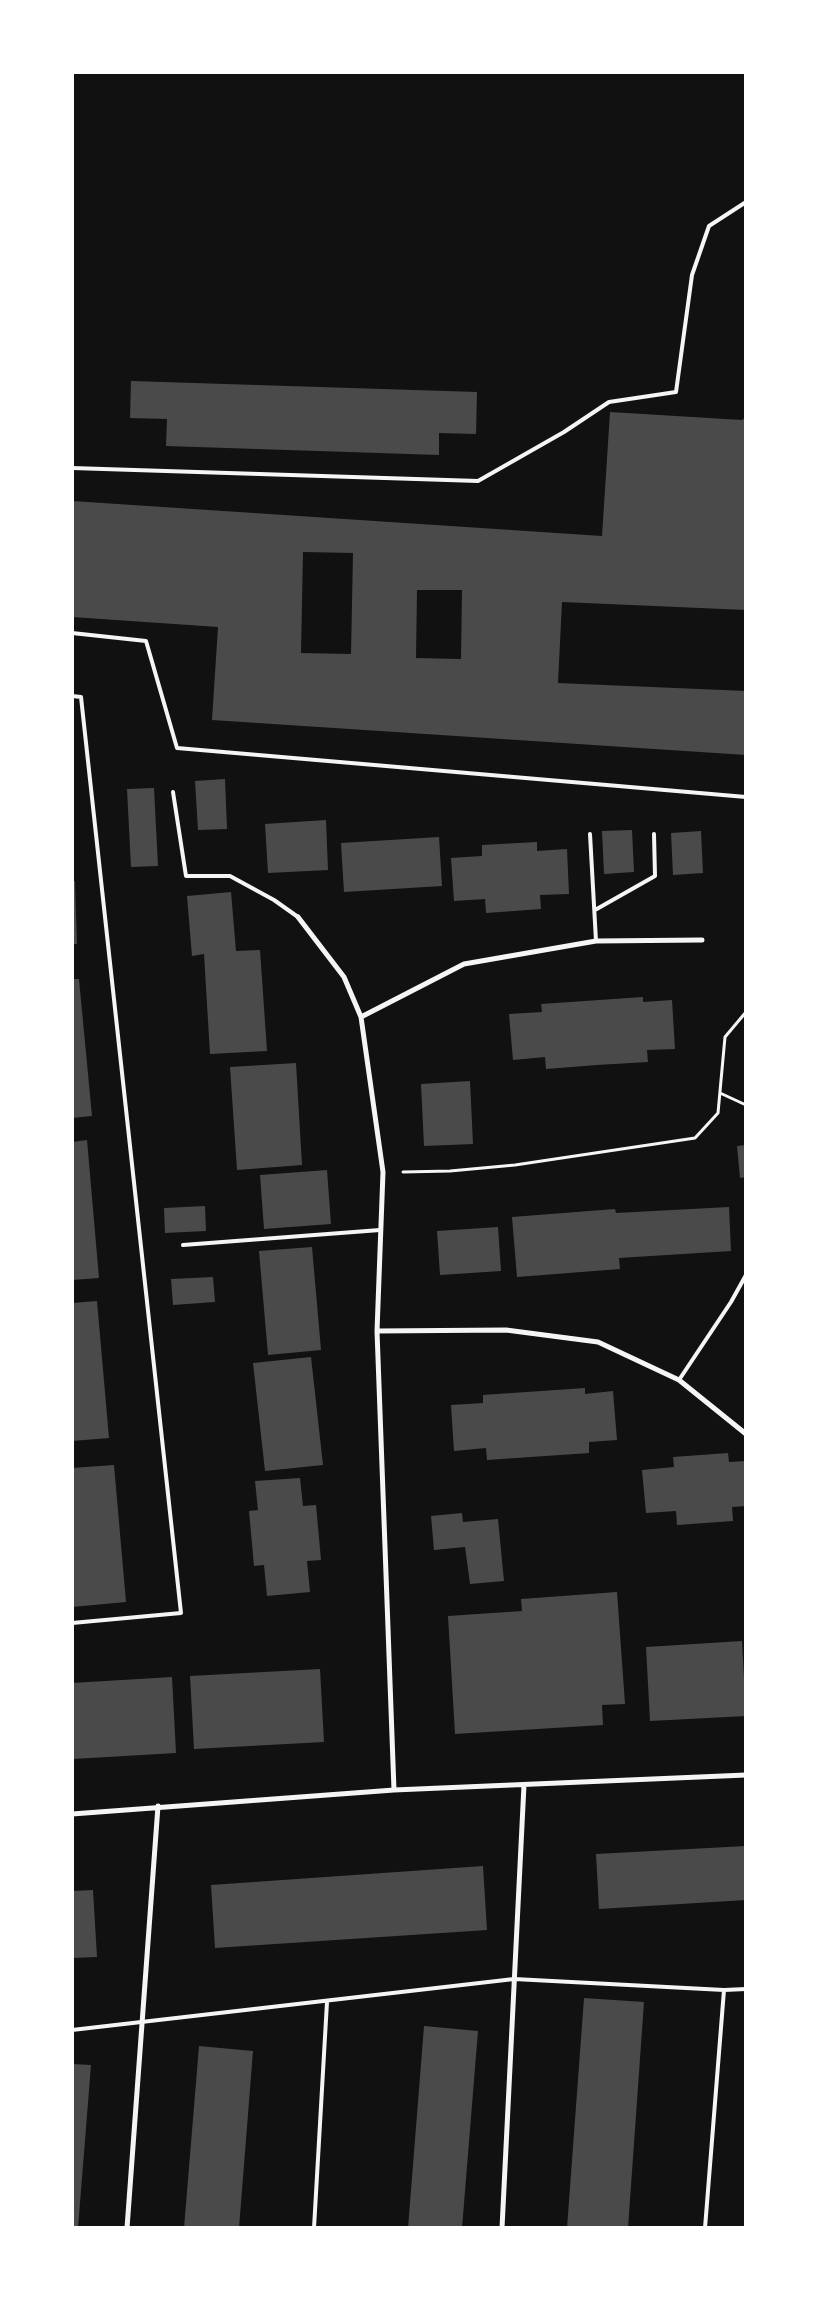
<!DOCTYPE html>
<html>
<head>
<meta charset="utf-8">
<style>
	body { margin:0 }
	#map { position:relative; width:818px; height:2300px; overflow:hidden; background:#111; font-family:Helvetica,sans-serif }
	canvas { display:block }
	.frame { position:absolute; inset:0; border:74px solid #fff; pointer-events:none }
</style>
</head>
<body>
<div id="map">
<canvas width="818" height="2300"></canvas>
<div class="frame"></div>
</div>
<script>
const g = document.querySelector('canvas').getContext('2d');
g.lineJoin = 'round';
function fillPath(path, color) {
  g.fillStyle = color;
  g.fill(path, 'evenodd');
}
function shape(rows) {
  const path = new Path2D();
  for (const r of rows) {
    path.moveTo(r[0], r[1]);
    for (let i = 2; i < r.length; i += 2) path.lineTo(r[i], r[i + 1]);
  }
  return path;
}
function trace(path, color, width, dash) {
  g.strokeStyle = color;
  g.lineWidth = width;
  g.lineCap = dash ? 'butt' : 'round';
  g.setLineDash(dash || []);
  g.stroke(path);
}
const building = shape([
	[131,381,477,392,476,434,439,433,439,455,166,446,167,419,130,418],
	[610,412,742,420,746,417,746,610,562,602,558,683,746,691,746,755,212,720,218,627,72,617,72,501,602,536],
	[303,552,353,553,351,654,301,653],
	[417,590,462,590,461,659,416,658],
	[225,779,227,829,198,830,195,781],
	[154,788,158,866,131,867,127,789],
	[326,820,328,870,268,873,265,824],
	[632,830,634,872,604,874,602,831],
	[701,831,703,873,673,875,671,833],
	[439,837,442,886,344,892,341,843],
	[537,842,537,851,567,849,569,894,540,895,541,909,514,911,486,913,485,899,454,901,451,858,482,856,482,845],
	[72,881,75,881,77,944,72,944],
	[231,892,236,951,260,950,267,1051,210,1054,204,954,192,956,187,896],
	[72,979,79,979,92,1116,72,1118],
	[643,997,643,1002,672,1000,675,1049,647,1050,648,1062,597,1065,546,1069,545,1057,513,1060,509,1014,542,1012,541,1004],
	[296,1063,302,1165,237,1170,230,1067],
	[470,1081,473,1144,424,1146,421,1084],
	[87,1140,99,1278,72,1280,72,1142],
	[746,1145,746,1177,740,1178,737,1146],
	[327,1170,331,1224,264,1229,260,1175],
	[205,1206,206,1231,165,1233,164,1208],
	[729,1207,731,1251,619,1258,620,1269,517,1277,512,1217,615,1209,616,1213],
	[498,1227,501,1271,440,1275,437,1231],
	[312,1247,321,1350,268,1355,259,1251],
	[213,1277,215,1302,173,1305,171,1279],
	[97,1301,109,1438,72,1441,72,1303],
	[311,1357,323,1465,265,1471,253,1363],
	[585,1388,585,1394,613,1391,617,1440,589,1442,589,1453,487,1460,486,1448,454,1451,451,1405,483,1403,483,1395],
	[728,1453,729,1462,746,1461,746,1506,732,1507,733,1521,677,1525,676,1511,646,1513,642,1470,674,1467,673,1457],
	[114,1465,126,1602,72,1607,72,1468],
	[300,1478,303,1506,316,1505,321,1560,307,1561,310,1592,267,1596,264,1565,254,1566,249,1511,258,1510,255,1481],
	[462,1513,463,1522,498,1519,504,1581,470,1584,465,1547,434,1550,431,1516],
	[617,1592,625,1704,602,1705,603,1725,455,1734,448,1616,522,1611,521,1599],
	[742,1641,746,1716,650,1721,646,1647],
	[320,1669,324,1742,194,1749,190,1676],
	[172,1677,176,1753,73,1759,72,1683],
	[746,1846,746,1900,599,1909,596,1854],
	[483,1866,487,1930,215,1948,211,1885],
	[93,1890,97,1957,72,1958,72,1891],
	[584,1998,644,2002,628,2228,567,2228],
	[424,2026,478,2031,462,2228,408,2228],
	[199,2046,253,2051,239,2228,184,2228],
	[72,2064,91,2065,78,2228,72,2228]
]);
const path = shape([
	[720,1093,746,1105],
	[403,1172,450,1171,515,1165,695,1138,718,1113,725,1037,746,1012]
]);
const service = shape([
	[72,468,478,481,564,432,609,402,676,392,692,275,709,226,746,202],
	[72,633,146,641,177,748,746,797],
	[72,696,81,697,181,1613,72,1623],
	[173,792,186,876,230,876,274,900,298,917],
	[590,834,596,941],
	[595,910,655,876,654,834],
	[183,1245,380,1230],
	[679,1380,731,1302,746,1275],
	[72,2030,514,1979,724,1990,746,1989],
	[314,2228,327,2002],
	[705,2228,724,1990]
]);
const minor = shape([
	[298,917,344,977,361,1017,383,1172,377,1331,394,1790],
	[361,1017,464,964,596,941,702,940],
	[377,1331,506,1330,598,1342,679,1380,746,1434],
	[72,1814,394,1790,746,1775],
	[127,2228,158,1806],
	[502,2228,524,1785]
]);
fillPath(building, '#4a4a4a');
trace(path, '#f5f5f5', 3);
trace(service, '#f5f5f5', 4);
trace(minor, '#f5f5f5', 5);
</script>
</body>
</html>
